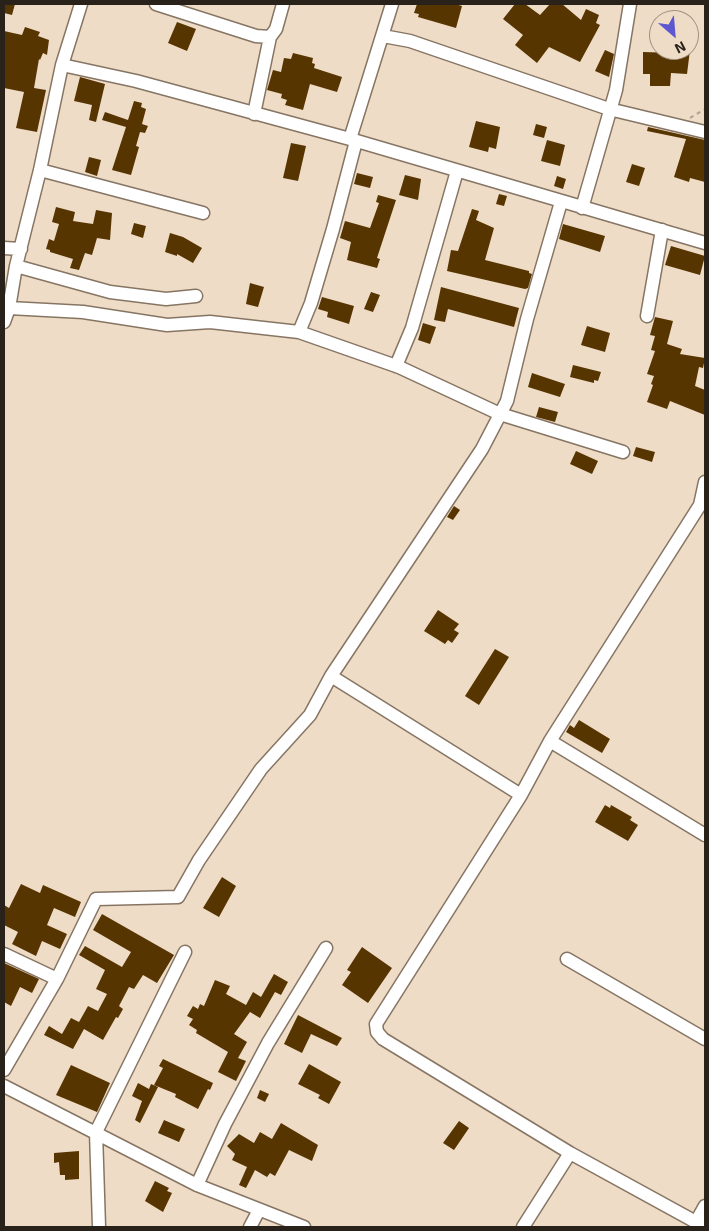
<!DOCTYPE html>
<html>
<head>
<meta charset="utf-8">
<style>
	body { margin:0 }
	#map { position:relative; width:709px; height:1231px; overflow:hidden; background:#efdcc7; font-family:"Exo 2",sans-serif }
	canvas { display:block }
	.frame { position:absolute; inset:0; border:5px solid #29221a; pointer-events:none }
	.north { position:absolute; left:649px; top:10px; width:50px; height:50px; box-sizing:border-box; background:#efdcc7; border:1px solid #a09282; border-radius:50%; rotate:153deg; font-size:14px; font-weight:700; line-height:20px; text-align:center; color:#29221a }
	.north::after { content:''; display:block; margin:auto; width:18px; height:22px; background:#5d57d0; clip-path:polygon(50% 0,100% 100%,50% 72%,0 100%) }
</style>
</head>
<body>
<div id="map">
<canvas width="709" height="1231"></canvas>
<div class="frame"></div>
<div class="north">N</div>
</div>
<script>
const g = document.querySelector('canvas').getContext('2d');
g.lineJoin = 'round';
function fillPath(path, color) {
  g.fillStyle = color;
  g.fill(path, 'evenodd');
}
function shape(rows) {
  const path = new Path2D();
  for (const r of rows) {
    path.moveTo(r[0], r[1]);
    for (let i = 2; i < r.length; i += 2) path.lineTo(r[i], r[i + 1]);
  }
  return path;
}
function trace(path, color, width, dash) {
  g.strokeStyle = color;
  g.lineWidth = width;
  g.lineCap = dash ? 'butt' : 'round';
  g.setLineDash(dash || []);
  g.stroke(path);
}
const building = shape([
	[4,4,15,4,12,15,4,13],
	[417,4,455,4,462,6,456,28,418,17,419,14,414,13],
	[515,4,525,4,540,15,550,4,562,4,581,20,586,9,599,15,596,23,600,25,580,62,549,47,537,63,515,45,523,35,503,19],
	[177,22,196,29,187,51,168,43],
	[25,27,40,32,38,36,49,40,47,55,43,53,40,60,39,59,34,88,46,90,37,132,16,128,24,92,4,88,4,31,22,35],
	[605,50,614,54,609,77,595,71],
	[676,50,690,50,687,74,671,73,670,86,650,86,650,74,643,74,643,52,676,53],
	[293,53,313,58,312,63,315,64,314,68,342,77,337,92,310,84,303,110,285,105,287,100,281,98,282,94,267,90,273,70,281,72,284,58,291,59],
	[80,77,105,84,96,122,89,120,92,105,74,101],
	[134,101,142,103,141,107,146,109,142,124,148,126,145,133,140,132,136,146,139,147,131,175,112,170,126,127,102,120,105,112,128,120],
	[476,121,500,127,496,149,489,147,488,152,469,147],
	[536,124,547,127,544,138,533,135],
	[648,127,705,140,705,182,690,178,689,182,674,177,686,139,647,131],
	[547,140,565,145,560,166,541,161],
	[291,143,306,146,298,181,283,178],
	[89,157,101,160,97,176,85,172],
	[632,164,645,168,639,186,626,182],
	[357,173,373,177,370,188,354,184],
	[405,175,421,179,418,200,399,195],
	[557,176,566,179,563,189,554,186],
	[499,194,507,196,504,206,496,204],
	[378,195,396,200,377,258,380,259,377,268,347,260,351,242,340,238,345,221,370,228,379,203,376,202],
	[56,207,75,212,73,221,93,224,96,210,112,213,110,240,97,238,92,255,85,253,79,270,70,268,73,259,50,252,50,250,46,249,49,239,54,241,59,224,52,222],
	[472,209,479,211,476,220,494,228,485,260,529,271,529,273,532,274,528,288,525,289,447,271,451,250,458,251],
	[134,223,146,226,143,238,131,234],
	[563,224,605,236,600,252,559,239],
	[170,233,183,237,202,248,193,263,177,254,177,256,165,252],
	[671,246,705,256,700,275,665,265],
	[250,283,264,287,258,307,246,304],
	[441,287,519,308,514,327,448,309,445,322,434,320],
	[371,292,380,295,373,312,364,309],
	[322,297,354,306,349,324,327,317,328,312,318,309],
	[655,317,673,321,667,344,682,349,680,354,705,358,703,368,699,367,695,386,705,390,705,415,670,401,667,409,647,402,653,385,651,384,654,376,647,374,655,351,651,350,655,336,650,335],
	[423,323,436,327,430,344,418,340],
	[587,326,610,333,605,352,581,345],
	[573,365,601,372,598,381,594,380,594,383,570,377],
	[532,373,565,384,560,397,528,387],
	[539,407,558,412,555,422,536,417],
	[636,447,655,452,652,462,633,456],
	[576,451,598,461,592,474,570,464],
	[454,506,460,510,453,520,447,517],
	[438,610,459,624,454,630,459,633,452,643,448,640,445,644,424,631],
	[495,649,509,657,479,705,465,696],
	[579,720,610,739,602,753,566,732,570,725,574,728],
	[605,805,610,808,611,805,632,817,630,820,638,825,628,841,595,822],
	[222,877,236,886,219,917,203,908],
	[21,884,40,893,43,885,81,902,75,917,54,908,47,925,67,934,60,949,42,941,36,956,12,944,18,932,4,925,4,905,9,908],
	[102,914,174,955,157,983,143,975,134,989,129,987,119,1006,123,1009,118,1018,116,1017,103,1040,84,1029,73,1049,44,1035,49,1026,62,1034,71,1018,79,1022,88,1006,98,1011,107,994,96,989,105,970,79,955,85,946,122,967,131,952,93,930],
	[362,947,392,968,368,1003,342,985,351,972,347,970],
	[4,963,39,979,32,993,20,987,11,1006,4,1002],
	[274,974,288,982,281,995,275,992,260,1018,250,1012,234,1034,247,1042,238,1058,246,1061,236,1081,218,1072,228,1052,196,1033,197,1030,189,1025,193,1019,187,1016,193,1006,198,1009,200,1004,204,1006,215,980,230,986,226,994,246,1005,253,992,261,997],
	[298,1015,342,1038,337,1046,311,1034,302,1053,284,1044],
	[163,1059,213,1083,210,1090,208,1089,198,1109,175,1097,176,1094,154,1085,163,1068,159,1066],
	[309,1064,341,1082,329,1104,318,1098,320,1095,298,1084],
	[71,1065,110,1083,97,1112,56,1095],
	[138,1083,149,1089,151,1084,158,1087,140,1123,135,1120,142,1101,132,1096],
	[260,1090,269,1094,265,1102,257,1098],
	[164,1120,185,1129,179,1142,158,1133],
	[459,1121,469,1128,454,1150,443,1143],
	[281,1123,318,1145,312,1161,289,1150,275,1176,270,1173,267,1177,255,1170,246,1188,239,1185,247,1167,232,1160,235,1154,227,1146,239,1134,254,1143,260,1132,272,1139],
	[79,1151,79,1179,65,1180,65,1175,60,1175,59,1162,54,1163,54,1153],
	[155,1181,169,1188,167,1191,172,1193,163,1212,145,1201]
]);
const path = shape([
	[690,118,705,109]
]);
const minor = shape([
	[156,4,256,36,270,37,276,29,283,4],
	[383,36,410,41,609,109,705,132],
	[62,65,136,81,350,139,705,243],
	[254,114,270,37],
	[350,139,392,4],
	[40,170,203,213],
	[582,208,616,90,630,4],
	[4,248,21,249],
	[16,266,110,292,166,299,196,296],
	[9,308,83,312,167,325,210,322,299,332,399,367,500,414,623,452],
	[647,316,662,230],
	[4,322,9,308,16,266,40,170,62,65,81,4],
	[299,332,311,303,333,229,356,141],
	[396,366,412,328,457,171],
	[550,741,705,835],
	[521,795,331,676,482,449,507,401,527,319,561,202],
	[4,954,57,979],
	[567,959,705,1039],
	[4,1070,57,979,96,899,178,897,199,860,261,769,310,715,331,676],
	[4,1086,197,1185,304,1227],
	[197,1185,225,1124,268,1043,326,948],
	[696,1222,705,1206],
	[99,1227,96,1132,185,952],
	[250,1227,259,1210],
	[523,1227,570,1153],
	[705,1227,570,1153,383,1039,377,1032,376,1024,521,795,550,741,700,505,705,482]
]);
fillPath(building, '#573501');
trace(minor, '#867563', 15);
trace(path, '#b0a090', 2, [4, 4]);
trace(minor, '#fff', 12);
</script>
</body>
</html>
